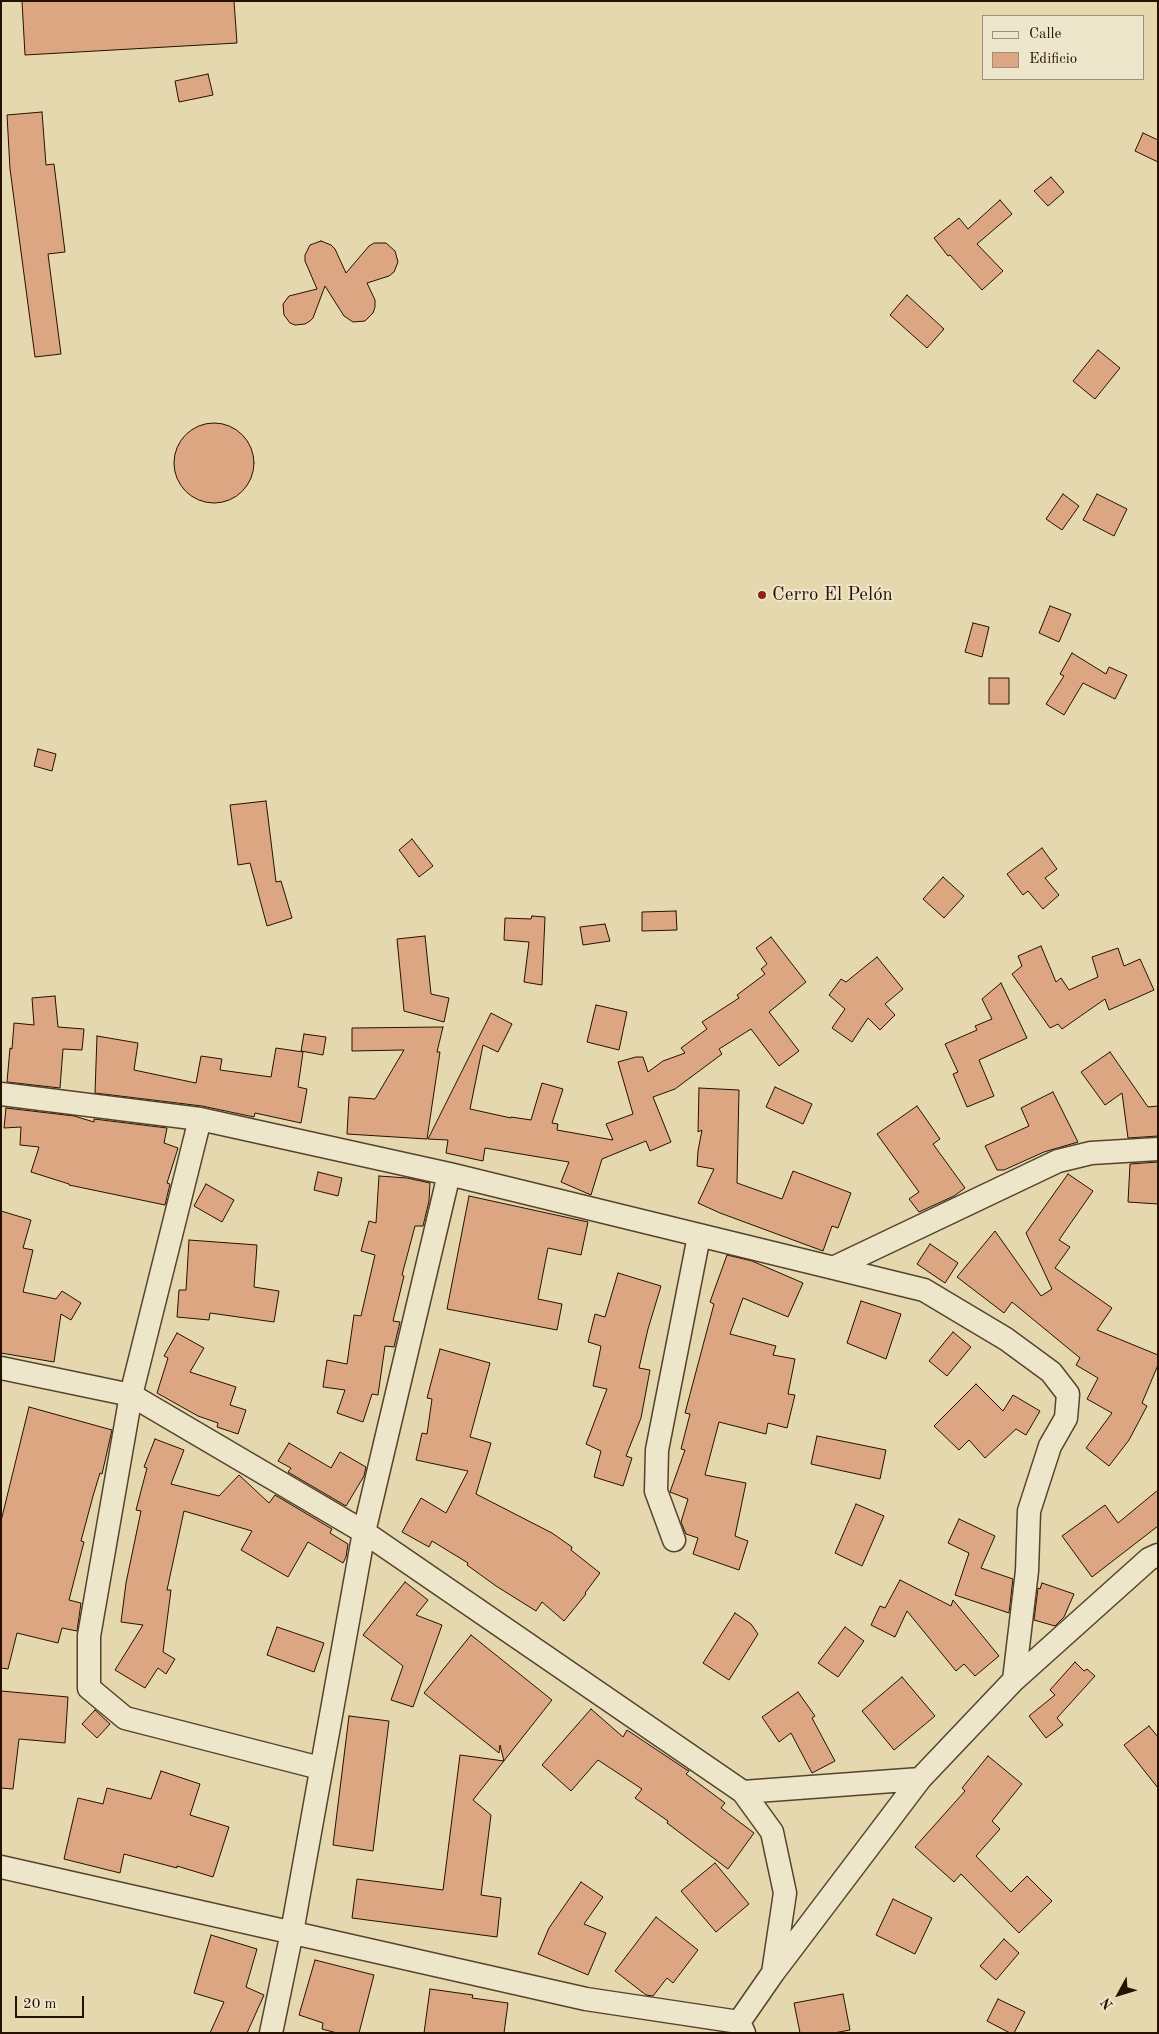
<!DOCTYPE html>
<html>
<head>
<meta charset="utf-8">
<style>
	body { margin:0 }
	#map { position:relative; width:1159px; height:2034px; overflow:hidden; background:#e5d8ae; font-family:"Old Standard TT",serif }
	canvas { display:block }
	.frame { position:absolute; inset:0; border:2px solid #261100; pointer-events:none }
	.legend { position:absolute; left:982px; top:15px; width:162px; height:65px; box-sizing:border-box; background:#eee6ca; border:1px solid #9e9179; margin:0; padding:6px 9px; list-style:none; font-size:15px; color:#261100 }
	.legend li { display:flex; align-items:center; gap:10px; height:25px }
	.legend b { width:25px; border:1px solid #9e9179 }
	.north { position:absolute; left:1094px; top:1969px; width:50px; height:50px; -webkit-text-stroke:4px #eee6ca; paint-order:stroke; rotate:231deg; font-size:14px; font-weight:700; line-height:20px; text-align:center; color:#261100 }
	.north::after { content:''; display:block; margin:auto; width:18px; height:22px; background:#261100; clip-path:polygon(50% 0,100% 100%,50% 72%,0 100%) }
	.scale { position:absolute; left:15px; top:1996px; width:69px; height:22px; box-sizing:border-box; border:2px solid #261100; border-top:0; padding-left:6px; font-size:15px; line-height:18px; white-space:nowrap; color:#261100; -webkit-text-stroke:4px #eee6ca; paint-order:stroke }
</style>
</head>
<body>
<div id="map">
<canvas width="1159" height="2034"></canvas>
<div class="frame"></div>
<ul class="legend">
<li><b style="height:6px;background:#eee6ca"></b>Calle</li>
<li><b style="height:14px;background:#dca682"></b>Edificio</li>
</ul>
<div class="north">N</div>
<div class="scale">20 m</div>
</div>
<script>
const g = document.querySelector('canvas').getContext('2d');
g.lineJoin = 'round';
function fillPath(path, color) {
  g.fillStyle = color;
  g.fill(path, 'evenodd');
}
function shape(rows) {
  const path = new Path2D();
  for (const r of rows) {
    if (r.length === 3) {
      path.moveTo(r[0] + r[2], r[1]);
      path.arc(r[0], r[1], r[2], 0, 2 * Math.PI);
      continue;
    }
    path.moveTo(r[0], r[1]);
    for (let i = 2; i < r.length; i += 2) path.lineTo(r[i], r[i + 1]);
  }
  return path;
}
function trace(path, color, width, dash) {
  g.strokeStyle = color;
  g.lineWidth = width;
  g.lineCap = dash ? 'butt' : 'round';
  g.setLineDash(dash || []);
  g.stroke(path);
}
function write(font, color, halo, rows, align = 'center') {
  g.font = font + ' "Old Standard TT",serif';
  g.lineWidth = 4;
  g.setLineDash([]);
  g.textBaseline = 'middle';
  g.strokeStyle = halo;
  g.fillStyle = color;
  for (const [text, x, y, turn = 0] of rows) {
    g.save();
    g.translate(x, y);
    g.rotate((+turn || 0) * Math.PI / 180);
    g.textAlign = isNaN(turn) ? turn : align;
    if (halo) g.strokeText(text, 0, 0);
    g.fillText(text, 0, 0);
    g.restore();
  }
}
const building = shape([
	[22,1,234,1,237,43,25,55,22,1],
	[208,74,213,95,179,102,175,81,208,74],
	[42,112,46,165,54,164,65,252,48,254,61,354,35,357,10,169,7,115,42,112],
	[1143,133,1158,140,1158,162,1135,151,1143,133],
	[1051,177,1064,192,1048,206,1034,191,1051,177],
	[1000,200,1012,214,977,244,1003,271,982,290,950,255,948,256,934,238,959,218,968,229,1000,200],
	[321,241,331,245,335,249,346,273,369,246,374,243,386,243,395,251,398,262,394,272,389,276,367,283,375,300,375,307,373,313,365,321,353,322,344,316,325,286,313,318,310,321,305,324,295,325,290,323,284,315,283,304,289,296,317,289,305,261,305,255,310,245,321,241],
	[907,295,944,329,927,348,890,315,907,295],
	[1098,350,1120,368,1095,399,1073,381,1098,350],
	[214,463,40],
	[1063,494,1079,506,1062,530,1046,519,1063,494],
	[1097,494,1127,509,1114,536,1083,520,1097,494],
	[1050,606,1071,614,1059,642,1039,633,1050,606],
	[973,623,989,627,982,657,965,652,973,623],
	[1072,653,1106,674,1109,667,1127,675,1115,699,1083,683,1064,715,1046,704,1064,676,1060,674,1072,653],
	[989,678,1009,678,1009,704,989,704,989,678],
	[38,749,56,754,52,771,34,766,38,749],
	[266,801,276,882,281,881,292,918,267,926,250,863,238,865,230,805,266,801],
	[412,839,433,866,419,877,399,850,412,839],
	[1042,848,1057,869,1045,878,1059,895,1043,909,1028,891,1023,895,1007,874,1042,848],
	[943,877,964,896,944,918,923,899,943,877],
	[676,911,677,930,642,931,642,912,676,911],
	[532,916,545,917,542,985,524,982,529,942,504,940,505,918,531,919,532,916],
	[605,924,610,941,583,945,580,927,605,924],
	[425,936,431,994,449,998,444,1022,404,1011,397,939,425,936],
	[771,937,806,982,769,1012,799,1051,779,1066,751,1029,719,1049,722,1054,675,1089,653,1097,671,1142,650,1151,646,1141,602,1159,591,1195,561,1182,569,1162,485,1148,483,1161,446,1153,448,1140,428,1139,491,1013,512,1024,498,1052,483,1045,470,1109,511,1118,511,1117,531,1120,542,1083,563,1089,552,1123,558,1124,557,1130,613,1140,606,1124,633,1114,618,1062,636,1057,643,1057,648,1072,663,1061,685,1053,681,1048,707,1029,702,1022,739,998,737,995,765,974,761,969,767,964,756,948,771,937],
	[1041,946,1056,982,1061,978,1069,990,1098,977,1092,957,1118,948,1124,966,1140,959,1154,990,1109,1010,1105,999,1062,1029,1058,1024,1050,1028,1012,974,1022,966,1018,956,1041,946],
	[877,957,903,989,885,1004,895,1015,880,1030,868,1018,852,1042,832,1028,845,1009,829,995,841,979,846,982,877,957],
	[1001,983,1027,1038,979,1060,994,1096,967,1107,953,1074,958,1072,945,1044,977,1030,975,1026,992,1019,982,999,1001,983],
	[55,996,58,1027,84,1029,82,1050,63,1049,60,1088,7,1082,10,1048,12,1049,14,1023,34,1025,32,998,55,996],
	[596,1005,627,1012,619,1050,587,1042,596,1005],
	[443,1027,437,1052,440,1052,427,1139,347,1134,349,1097,375,1099,404,1050,352,1051,352,1028,443,1027],
	[304,1034,326,1037,323,1055,301,1051,304,1034],
	[97,1036,138,1043,134,1070,196,1083,201,1056,222,1059,220,1070,271,1077,276,1048,303,1052,298,1087,307,1089,301,1123,255,1113,254,1117,202,1106,95,1093,97,1036],
	[1110,1052,1148,1107,1158,1106,1158,1136,1128,1138,1122,1093,1105,1105,1081,1072,1110,1052],
	[775,1087,812,1104,803,1124,766,1107,775,1087],
	[699,1088,739,1090,737,1183,782,1199,793,1171,851,1193,838,1228,832,1226,823,1251,720,1213,698,1203,714,1169,697,1166,698,1151,702,1130,698,1132,699,1088],
	[1053,1092,1078,1142,1044,1152,1004,1170,997,1170,985,1146,1029,1126,1021,1108,1053,1092],
	[917,1106,940,1139,933,1144,965,1188,954,1196,919,1212,909,1199,919,1192,877,1134,917,1106],
	[6,1108,74,1116,94,1122,94,1119,167,1128,164,1143,178,1148,167,1183,170,1184,165,1205,69,1185,69,1184,31,1172,39,1147,20,1145,21,1127,4,1128,6,1108],
	[1158,1162,1158,1204,1128,1202,1130,1164,1158,1162],
	[318,1172,342,1178,338,1196,314,1190,318,1172],
	[1068,1174,1093,1191,1059,1240,1070,1247,1055,1268,1112,1308,1097,1330,1158,1355,1158,1365,1142,1403,1147,1406,1129,1440,1109,1466,1086,1448,1112,1413,1087,1399,1098,1378,1076,1365,1080,1358,1012,1302,1004,1313,957,1277,995,1231,1041,1296,1052,1289,1026,1233,1068,1174],
	[379,1176,407,1178,430,1183,429,1201,423,1226,415,1226,402,1275,404,1276,393,1321,400,1322,394,1347,385,1346,378,1395,372,1394,363,1422,337,1413,345,1390,323,1387,327,1360,347,1364,354,1315,361,1316,375,1255,361,1251,369,1221,376,1223,379,1176],
	[206,1184,234,1200,222,1222,194,1206,206,1184],
	[469,1196,588,1222,581,1255,548,1248,538,1299,562,1304,557,1330,447,1309,469,1196],
	[1,1211,31,1220,23,1248,33,1250,23,1292,56,1299,62,1291,81,1303,71,1320,61,1314,54,1362,1,1353,1,1211],
	[189,1240,257,1245,254,1287,279,1291,274,1322,210,1313,209,1320,177,1317,179,1290,186,1290,189,1240],
	[930,1244,958,1263,945,1283,917,1264,930,1244],
	[727,1255,752,1261,803,1283,788,1317,743,1298,730,1334,776,1346,773,1355,795,1359,788,1394,795,1395,787,1428,768,1423,766,1434,719,1422,705,1475,746,1483,735,1536,748,1541,739,1570,693,1554,698,1538,686,1534,681,1522,688,1499,670,1492,685,1450,681,1449,690,1414,685,1413,714,1304,710,1302,727,1255],
	[618,1273,661,1286,648,1329,639,1368,650,1370,641,1418,626,1456,632,1458,623,1486,594,1477,601,1451,586,1444,607,1389,593,1386,601,1346,588,1342,595,1314,605,1317,618,1273],
	[861,1301,901,1314,886,1359,847,1343,861,1301],
	[953,1332,971,1347,947,1376,929,1361,953,1332],
	[177,1333,204,1348,190,1372,236,1387,230,1405,246,1410,238,1434,217,1427,218,1423,198,1416,157,1393,168,1358,164,1356,177,1333],
	[440,1349,490,1363,470,1437,491,1443,476,1494,552,1533,572,1547,571,1550,600,1573,585,1593,586,1594,564,1621,542,1602,536,1611,496,1586,467,1565,468,1563,432,1541,429,1547,402,1532,421,1498,446,1513,468,1471,416,1460,422,1433,427,1434,432,1399,427,1398,440,1349],
	[976,1384,1003,1411,1013,1395,1040,1411,1026,1435,1016,1429,985,1458,969,1440,959,1450,934,1426,976,1384],
	[29,1407,112,1430,102,1474,100,1473,93,1496,81,1541,84,1542,69,1600,81,1603,77,1631,62,1628,58,1643,17,1633,8,1669,1,1668,1,1521,29,1407],
	[817,1436,886,1450,880,1479,811,1464,817,1436],
	[155,1439,184,1450,171,1484,219,1496,239,1475,269,1503,275,1495,332,1529,330,1533,348,1544,346,1557,343,1563,308,1542,288,1577,241,1550,252,1531,184,1511,167,1590,171,1590,163,1652,175,1659,166,1674,158,1668,145,1688,115,1670,143,1625,121,1622,126,1583,141,1511,136,1510,147,1468,144,1467,155,1439],
	[289,1443,331,1468,340,1452,366,1467,364,1476,346,1506,288,1472,291,1468,278,1461,289,1443],
	[1158,1490,1158,1526,1092,1577,1062,1536,1105,1505,1118,1523,1158,1490],
	[856,1504,884,1516,862,1566,835,1553,856,1504],
	[959,1519,995,1536,981,1568,1013,1579,1009,1613,955,1595,969,1553,948,1543,959,1519],
	[900,1580,951,1606,953,1600,999,1656,975,1676,964,1664,956,1671,907,1611,895,1637,871,1625,880,1606,885,1608,900,1580],
	[405,1582,428,1600,416,1615,442,1625,413,1707,391,1700,403,1666,363,1635,405,1582],
	[1042,1583,1074,1594,1064,1617,1055,1626,1034,1620,1038,1588,1040,1589,1042,1583],
	[735,1613,751,1624,758,1634,729,1680,703,1663,735,1613],
	[277,1627,324,1643,314,1672,267,1655,277,1627],
	[845,1627,864,1641,838,1677,818,1663,845,1627],
	[471,1635,552,1700,473,1800,491,1815,481,1895,501,1898,497,1937,352,1918,357,1879,443,1890,460,1755,504,1761,500,1745,499,1753,424,1693,471,1635],
	[1075,1662,1084,1671,1087,1669,1095,1676,1057,1718,1063,1725,1046,1738,1029,1716,1055,1695,1050,1690,1075,1662],
	[902,1677,935,1716,894,1750,862,1711,902,1677],
	[1,1691,68,1697,65,1743,19,1739,13,1789,1,1788,1,1691],
	[798,1692,815,1716,812,1718,835,1761,812,1773,791,1733,779,1742,762,1717,798,1692],
	[591,1709,623,1737,627,1730,687,1770,689,1771,686,1774,725,1803,721,1808,754,1833,728,1869,667,1823,668,1821,635,1798,642,1789,598,1760,571,1791,542,1765,591,1709],
	[95,1710,110,1724,97,1738,82,1724,95,1710],
	[349,1716,389,1721,373,1851,333,1845,349,1716],
	[1149,1726,1158,1737,1158,1788,1124,1745,1149,1726],
	[988,1756,1022,1784,992,1821,1000,1829,976,1856,1011,1892,1027,1876,1052,1901,1019,1933,961,1874,954,1882,915,1847,965,1791,962,1788,988,1756],
	[161,1771,200,1784,190,1815,229,1827,213,1877,177,1866,177,1868,124,1854,120,1873,64,1859,78,1798,103,1804,107,1788,151,1799,161,1771],
	[715,1863,749,1904,716,1932,681,1891,715,1863],
	[581,1882,603,1897,584,1924,606,1933,588,1975,538,1954,549,1928,581,1882],
	[893,1899,932,1918,915,1954,876,1935,893,1899],
	[656,1917,698,1950,673,1983,667,1978,653,1996,646,1995,615,1971,656,1917],
	[211,1935,257,1949,246,1987,264,1995,247,2033,210,2033,224,2002,194,1993,211,1935],
	[1004,1939,1019,1953,996,1980,980,1966,1004,1939],
	[315,1960,374,1975,359,2033,337,2033,322,2029,323,2023,299,2015,315,1960],
	[430,1989,473,1995,472,1998,508,2003,504,2033,424,2033,430,1989],
	[843,1994,850,2030,834,2033,800,2033,794,2003,843,1994],
	[998,1999,1025,2012,1014,2033,1010,2033,987,2021,998,1999]
]);
const minor = shape([
	[1,1094,200,1119,449,1174,924,1290,1006,1339,1051,1372,1068,1394,1066,1418,1050,1446,1029,1511,1027,1571,1014,1680],
	[200,1119,131,1395,89,1636,89,1688,125,1718,320,1768],
	[833,1268,1058,1161,1091,1153,1158,1149],
	[1,1368,131,1395,364,1532,743,1792,772,1832,785,1893,773,1973],
	[674,1540,656,1491,657,1450,699,1236],
	[743,1792,920,1779],
	[1,1867,586,1999,739,2022],
	[271,2033,292,1932,364,1532,449,1174],
	[744,2033,739,2022,773,1973,920,1779,1014,1680,1149,1559,1158,1555]
]);
const markers = [
	[762,595,5,"#8f2418"]
];
const poiNames = [
	["Cerro El Pelón",772,595]
];
fillPath(building, '#dca682');
trace(building, '#261100', 1);
trace(minor, '#56432c', 25);
trace(minor, '#eee6ca', 22);
for (const [x, y, r, color] of markers) {
  const dot = new Path2D();
  dot.arc(x, y, r, 0, 2 * Math.PI);
  g.fillStyle = color;
  g.fill(dot);
  trace(dot, '#eee6ca', 2);
}
write('19px', '#261100', '#eee6ca', poiNames, 'left');
</script>
</body>
</html>
